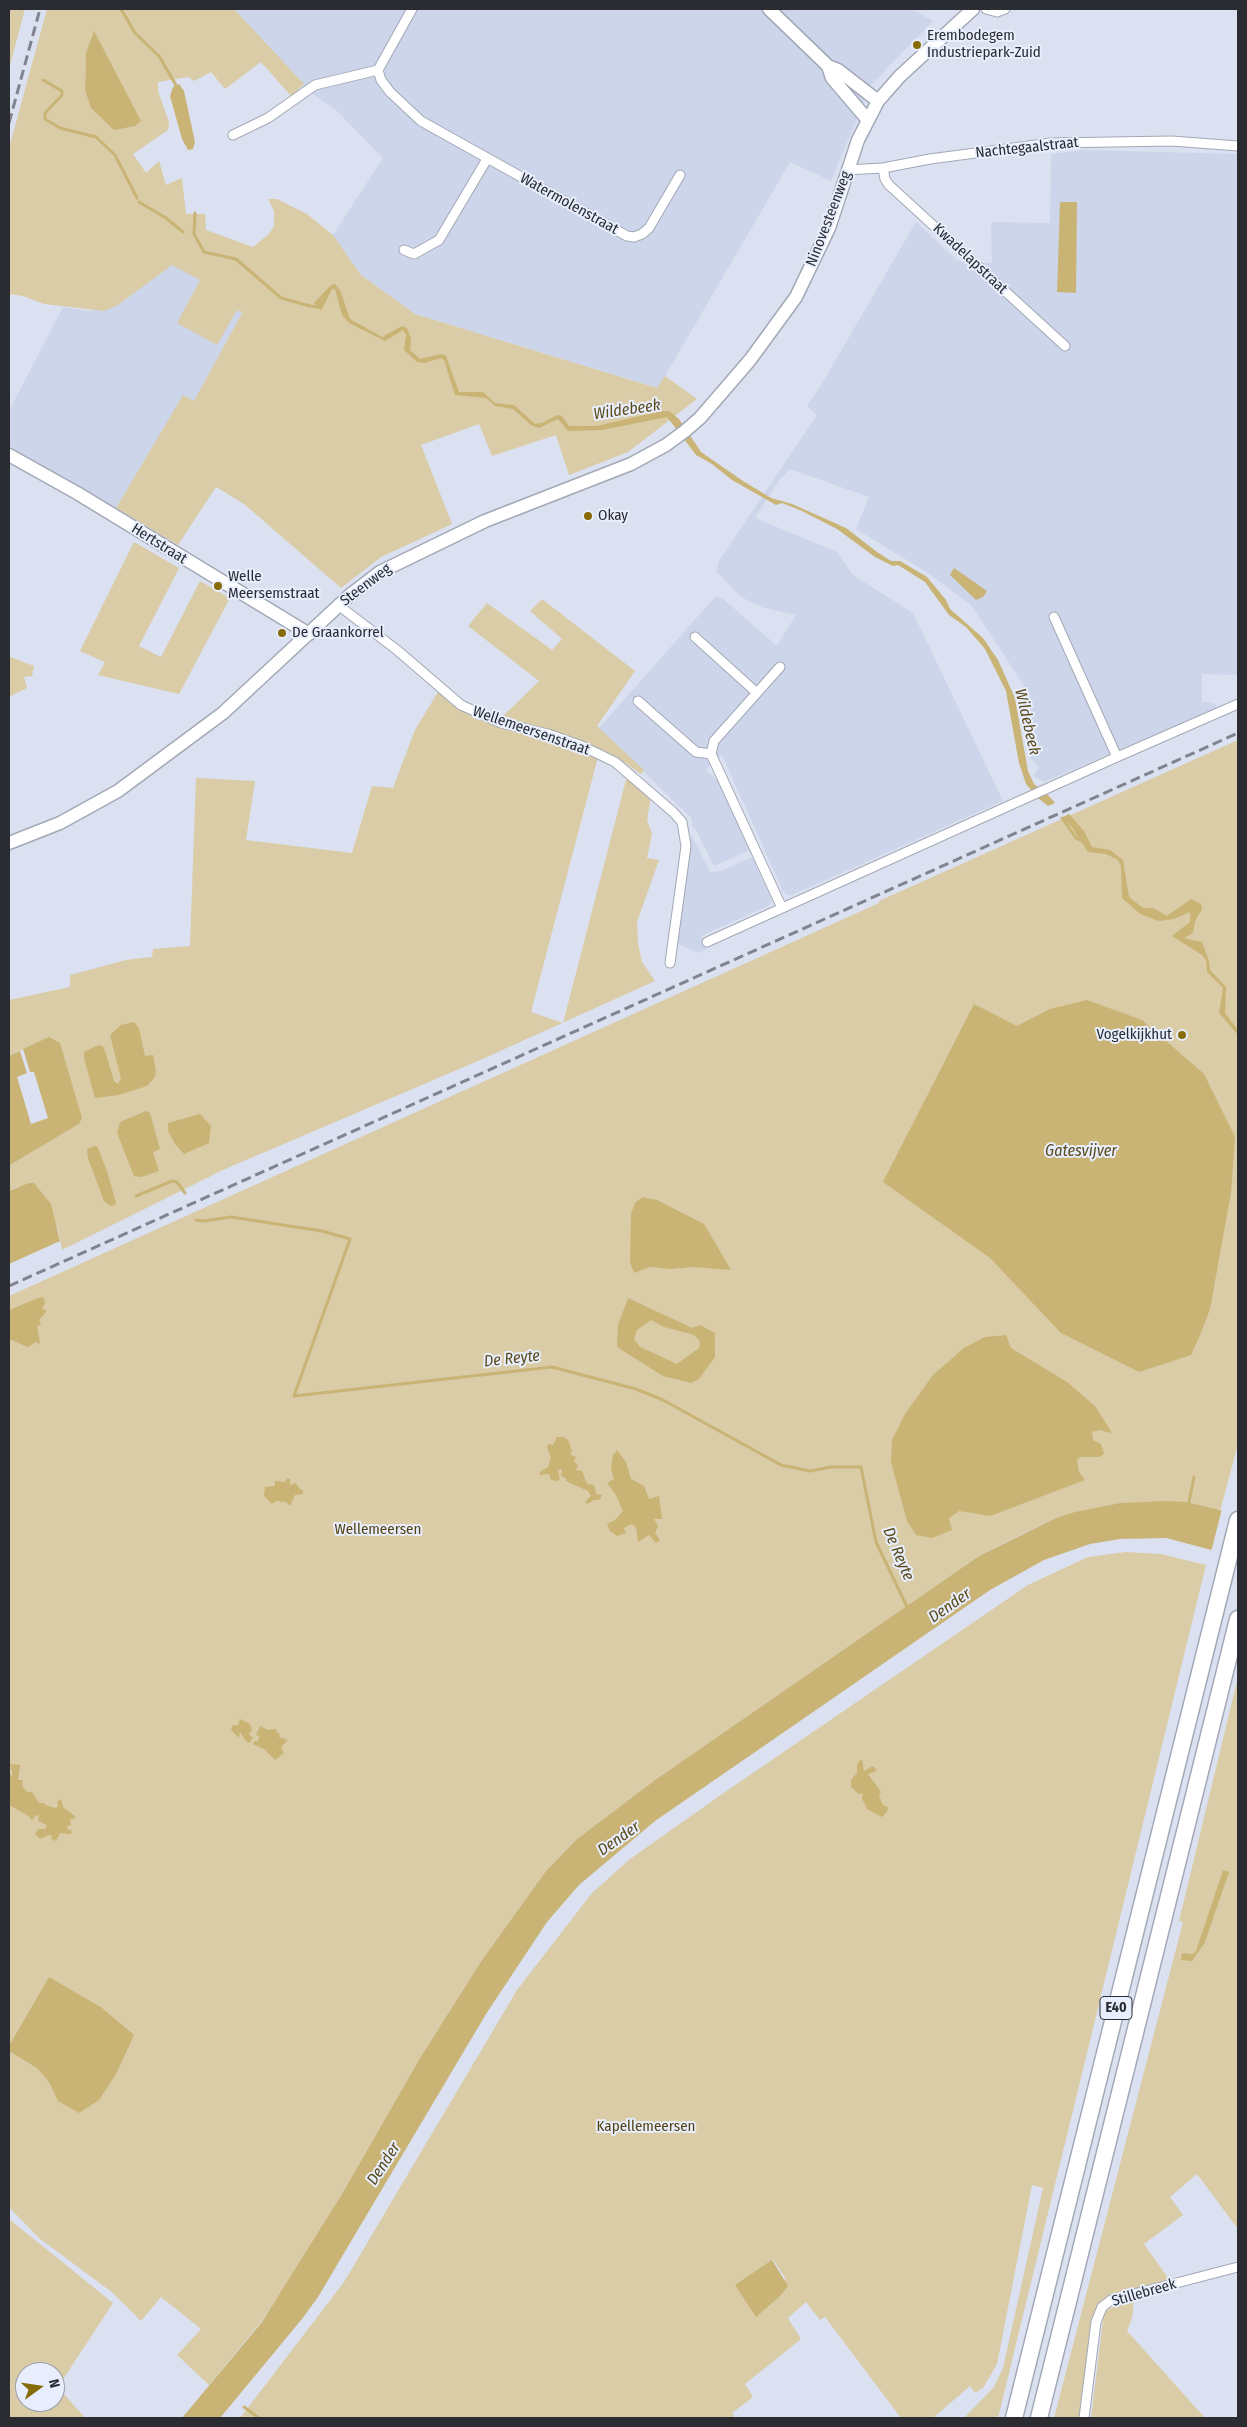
<!DOCTYPE html>
<html>
<head>
<meta charset="utf-8">
<style>
	body { margin:0 }
	#map { position:relative; width:1247px; height:2427px; overflow:hidden; background:#dbe1f0; font-family:"Fira Sans Condensed",sans-serif }
	canvas { display:block }
	.frame { position:absolute; inset:0; border:10px solid #2a2c32; pointer-events:none }
	.north { position:absolute; left:15px; top:2362px; width:50px; height:50px; box-sizing:border-box; background:#e8eefd; border:1px solid #9ca0ac; border-radius:50%; rotate:76deg; font-size:14px; font-weight:700; line-height:20px; text-align:center; color:#2a2c32 }
	.north::after { content:''; display:block; margin:auto; width:18px; height:22px; background:#866b07; clip-path:polygon(50% 0,100% 100%,50% 72%,0 100%) }
</style>
</head>
<body>
<div id="map">
<canvas width="1247" height="2427"></canvas>
<div class="frame"></div>
<div class="north">N</div>
</div>
<script>
const g = document.querySelector('canvas').getContext('2d');
g.lineJoin = 'round';
function fillPath(path, color) {
  g.fillStyle = color;
  g.fill(path, 'evenodd');
}
function shape(rows) {
  const path = new Path2D();
  for (const r of rows) {
    path.moveTo(r[0], r[1]);
    for (let i = 2; i < r.length; i += 2) path.lineTo(r[i], r[i + 1]);
  }
  return path;
}
function trace(path, color, width, dash) {
  g.strokeStyle = color;
  g.lineWidth = width;
  g.lineCap = dash ? 'butt' : 'round';
  g.setLineDash(dash || []);
  g.stroke(path);
}
function write(font, color, halo, rows, align = 'center') {
  g.font = font + ' "Fira Sans Condensed",sans-serif';
  g.lineWidth = 4;
  g.setLineDash([]);
  g.textBaseline = 'middle';
  g.strokeStyle = halo;
  g.fillStyle = color;
  for (const [text, x, y, turn = 0] of rows) {
    g.save();
    g.translate(x, y);
    g.rotate((+turn || 0) * Math.PI / 180);
    g.textAlign = isNaN(turn) ? turn : align;
    if (halo) g.strokeText(text, 0, 0);
    g.fillText(text, 0, 0);
    g.restore();
  }
}
const built = shape([
	[234,9,911,9,933,21,871,85,831,181,790,162,658,388,415,314,361,275,333,235,383,158,336,110,311,93],
	[1084,150,1238,154,1238,675,1202,674,1202,702,1214,703,1217,708,1044,782,1033,776,1039,767,1029,757,1023,684,971,605,928,573,856,529,869,497,790,469,780,479,755,518,837,552,853,575,913,613,1003,801,792,895,787,895,783,891,771,897,771,903,768,906,701,936,707,949,698,953,678,944,691,834,710,872,721,871,752,857,770,896,783,891,722,755,706,770,719,782,750,850,714,866,696,830,692,827,692,819,599,728,715,597,722,598,776,645,779,642,796,615,764,608,741,597,716,571,720,559,817,415,807,406,820,387,916,222,958,261,992,263,991,222,1050,223,1051,154],
	[172,264,200,280,178,322,237,310,242,313,194,401,183,396,116,508,9,448,9,411,63,307,89,311,118,305]
]);
const green = shape([
	[9,9,25,9,9,69],
	[47,9,234,9,304,84,291,96,261,62,225,89,211,72,194,81,188,77,158,82,158,91,169,122,168,130,133,154,146,173,159,161,166,185,182,178,186,214,205,214,206,230,253,247,269,234,274,226,274,211,268,199,277,199,307,214,333,235,361,275,415,314,657,388,665,376,697,399,628,452,569,475,556,435,492,456,479,424,421,445,452,524,381,557,341,588,244,504,216,487,178,545,116,508,183,395,194,401,242,313,237,310,217,345,177,323,200,280,172,265,118,305,104,311,44,304,23,296,9,294,9,148],
	[95,32,85,90,86,53],
	[134,542,179,568,139,646,161,657,200,581,230,598,179,694,98,675,105,662,80,651],
	[542,599,635,671,597,726,644,770,641,774,616,757,590,745,499,720,539,681,468,626,487,603,552,650,562,639,530,611],
	[10,657,34,666,32,676,24,677,27,688,9,697],
	[438,692,451,704,476,719,567,744,598,757,531,1012,563,1023,627,776,651,797,647,820,652,834,647,858,659,860,637,922,638,943,642,962,655,981,478,1061,225,1169,62,1250,58,1229,17,1187,9,1191,9,1163,10,1165,79,1124,36,1043,9,1056,9,1000,70,987,70,975,126,960,152,957,153,949,190,946,196,778,255,781,246,840,352,853,372,786,393,788,415,730],
	[1238,740,1238,1444,1220,1511,1187,1502,1120,1503,1056,1518,1016,1537,979,1556,655,1780,577,1839,546,1871,482,1960,420,2058,342,2194,288,2283,261,2322,209,2385,177,2355,201,2329,161,2297,141,2321,113,2293,39,2238,9,2207,9,1296,879,903,879,901],
	[1126,1552,1161,1554,1206,1565,998,2418,965,2417,994,2387,1003,2368,1043,2188,1032,2185,997,2364,983,2388,975,2393,970,2386,933,2418,901,2418,825,2317,820,2320,806,2302,788,2318,801,2339,745,2384,753,2397,732,2413,735,2418,240,2418,344,2282,517,1990,592,1893,630,1859,725,1792,1028,1585,1088,1557],
	[773,2260,786,2279,735,2285],
	[1238,1677,1238,2229,1197,2174,1170,2197,1183,2215,1144,2244,1170,2281,1101,2301,1098,2305,1081,2418,1054,2418,1183,1922,1179,1921],
	[9,2219,113,2303,58,2387,85,2418,9,2418],
	[25,2372,55,2372,55,2402,25,2402],
	[1134,2300,1132,2318,1127,2331,1205,2418,1091,2418,1104,2312,1120,2303]
]);
const water = shape([
	[94,31,141,121,135,126,114,130,91,108,85,90,86,53],
	[179,84,184,91,195,142,193,149,188,150,182,139,170,96,173,87],
	[1060,202,1077,202,1076,293,1057,292],
	[335,284,340,290,350,319,382,337,402,326,407,328,411,339,410,350,420,359,441,354,446,356,459,392,483,392,495,403,514,405,535,424,544,422,557,415,562,416,569,426,597,426,661,411,669,411,679,419,701,452,743,481,771,498,792,504,846,528,877,552,891,561,900,561,927,577,946,600,950,609,983,638,998,660,1015,698,1028,771,1034,784,1049,796,1055,803,1048,806,1038,798,1026,784,1019,763,1006,691,985,649,966,627,949,615,925,582,898,565,893,566,875,557,837,529,802,511,782,503,776,505,732,480,712,464,696,455,667,417,602,430,568,431,558,419,539,428,531,425,513,409,495,406,486,398,455,395,444,360,441,358,424,363,417,362,404,350,406,335,403,330,385,341,349,323,342,315,335,289,332,289,321,311,314,303,331,285],
	[954,568,987,591,983,597,976,600,950,575],
	[1069,814,1084,831,1092,847,1110,850,1123,860,1129,897,1143,908,1153,908,1167,916,1191,899,1201,904,1202,909,1195,921,1193,933,1184,938,1202,942,1209,961,1210,970,1226,987,1225,1013,1238,1030,1238,1035,1219,1013,1223,988,1207,972,1206,960,1202,955,1172,936,1190,922,1190,912,1174,919,1159,921,1140,914,1122,898,1121,866,1118,860,1106,854,1088,852,1071,826,1061,818],
	[1087,1000,1142,1020,1204,1074,1235,1137,1231,1193,1210,1309,1201,1333,1191,1355,1139,1372,1061,1333,990,1258,883,1182,974,1004,1017,1026,1050,1009],
	[134,1022,139,1028,145,1056,153,1055,156,1071,155,1077,147,1086,119,1095,95,1098,84,1058,84,1052,96,1046,101,1045,104,1048,114,1081,118,1084,121,1078,110,1035,121,1025],
	[49,1037,60,1043,82,1118,79,1124,10,1165,9,1056,20,1051,27,1073,17,1077,31,1124,48,1118,34,1072,30,1072,23,1049],
	[146,1111,150,1113,160,1149,153,1152,159,1171,141,1177,134,1176,117,1133,120,1122],
	[200,1114,211,1126,209,1143,184,1154,175,1144,168,1131,168,1123],
	[95,1146,97,1146,107,1171,116,1203,115,1205,110,1206,104,1201,88,1158,87,1149],
	[29,1183,34,1183,51,1204,60,1241,9,1264,9,1191],
	[643,1197,657,1200,704,1224,731,1270,693,1267,671,1269,650,1267,634,1273,630,1262,631,1214,635,1203],
	[41,1297,44,1298,45,1303,42,1309,45,1309,46,1312,39,1320,41,1325,37,1326,40,1342,39,1344,36,1342,28,1347,9,1339,9,1310],
	[628,1298,692,1328,700,1325,715,1333,715,1357,699,1379,691,1383,663,1376,617,1347,618,1325],
	[651,1320,664,1327,694,1335,700,1341,699,1348,677,1364,640,1347,634,1339,637,1330],
	[1006,1335,1011,1348,1067,1382,1095,1406,1112,1433,1099,1430,1092,1432,1093,1440,1101,1444,1104,1454,1099,1457,1080,1457,1077,1460,1079,1472,1085,1480,990,1516,959,1511,949,1518,952,1530,932,1538,916,1535,907,1521,891,1462,892,1440,905,1414,933,1375,964,1348,985,1337],
	[557,1437,563,1437,568,1440,572,1451,570,1454,576,1457,574,1461,578,1465,576,1470,582,1471,587,1484,594,1485,596,1494,602,1495,600,1500,594,1500,587,1504,585,1502,591,1496,588,1491,566,1481,566,1478,561,1476,562,1469,558,1470,560,1480,557,1481,551,1480,549,1474,539,1475,541,1471,548,1467,551,1458,547,1447,549,1444,553,1445],
	[617,1450,626,1462,631,1479,644,1486,649,1499,659,1496,662,1519,654,1519,658,1526,655,1533,660,1540,656,1543,649,1535,638,1542,636,1527,631,1524,624,1528,626,1533,617,1536,610,1531,607,1524,615,1520,623,1511,616,1495,607,1483,614,1479,611,1470,613,1455],
	[287,1478,290,1479,290,1485,296,1483,299,1488,303,1491,303,1494,295,1495,290,1506,286,1502,276,1501,272,1504,264,1496,265,1487,275,1486,275,1481,285,1482],
	[1165,1501,1187,1502,1238,1515,1238,1557,1166,1538,1120,1539,1090,1544,1044,1560,990,1590,655,1821,579,1885,547,1922,486,2014,318,2297,302,2319,220,2418,182,2418,262,2322,342,2194,420,2058,482,1960,546,1871,577,1839,655,1780,979,1556,1056,1518,1075,1512,1120,1503],
	[240,1719,250,1724,252,1730,249,1734,253,1738,249,1743,245,1740,240,1732,239,1738,231,1730,233,1725,238,1725],
	[260,1726,268,1730,276,1729,277,1733,280,1734,279,1737,288,1740,281,1747,284,1753,275,1760,264,1749,253,1744,255,1741,258,1741,259,1736,256,1735],
	[860,1760,862,1760,864,1771,873,1766,877,1771,868,1774,881,1792,879,1797,883,1805,888,1807,887,1812,882,1817,867,1809,862,1798,863,1793,859,1794,851,1787,851,1780,857,1773,857,1765],
	[10,1764,20,1765,18,1780,23,1780,22,1786,27,1792,32,1792,39,1803,45,1803,45,1805,56,1808,58,1806,57,1802,61,1799,63,1807,76,1817,70,1820,71,1825,66,1827,69,1830,72,1830,71,1834,60,1833,56,1841,51,1839,52,1836,49,1835,40,1839,35,1834,38,1829,45,1829,47,1825,38,1821,39,1815,35,1816,32,1821,29,1816,9,1805,9,1774,13,1776],
	[1223,1870,1229,1872,1205,1942,1192,1961,1181,1960,1182,1953,1193,1954,1196,1951],
	[49,1977,102,2008,134,2035,116,2074,99,2100,79,2113,58,2101,49,2082,37,2068,9,2051,9,2046],
	[772,2260,788,2286,780,2296,756,2317,735,2285]
]);
const pier = shape([
	[1222,1509,1238,1513,1238,1559,1211,1552]
]);
const stream = shape([
	[121,9,135,33,159,56,177,87],
	[43,80,62,91,62,95,45,113,45,119,60,128,96,137,115,155,137,198],
	[139,202,166,218,183,232],
	[195,213,194,234,204,252,236,259,281,298,310,306,317,307,319,303],
	[1062,818,1076,838,1084,841],
	[136,1196,172,1181,177,1182,185,1193],
	[196,1220,204,1221,231,1217,322,1231,350,1239,294,1396,552,1367,636,1389,663,1400,781,1465,810,1471,831,1467,861,1467,876,1542,908,1609],
	[1189,1502,1194,1477],
	[244,2407,259,2418]
]);
const street = shape([
	[986,9,997,12,1005,9],
	[378,70,381,80,390,92,421,121,627,236,634,237,642,234,649,228,680,175],
	[233,135,268,118,315,85,378,70,412,9],
	[883,168,885,179,889,185,1065,346],
	[847,170,883,168,930,159,1051,143,1172,141,1238,146],
	[404,250,414,254,439,240,487,159],
	[338,605,397,650,461,705,501,723,548,734,582,746,615,762,673,812,682,822,686,846,670,963],
	[1054,617,1117,757,1238,704],
	[695,637,757,693],
	[780,667,714,741,711,754,782,908],
	[638,701,696,752,711,754],
	[707,942,1117,757],
	[1084,2418,1096,2322,1102,2307,1111,2300,1238,2267]
]);
const secondary = shape([
	[769,9,828,66,838,70,878,101],
	[828,66,832,78,867,119],
	[9,455,77,493,309,634],
	[9,843,60,823,118,791,223,713,350,595,380,572,485,521,631,464,666,445,685,431,700,418,750,360,796,297,829,228,858,140,878,101,900,76,973,9]
]);
const highway = shape([
	[1014,2418,1238,1520],
	[1039,2418,1238,1619]
]);
const rail = shape([
	[9,123,40,9],
	[9,1286,1238,733]
]);
const markers = [
	[917,45,5,"#866b07"],
	[588,516,5,"#866b07"],
	[218,586,5,"#866b07"],
	[282,633,5,"#866b07"],
	[1182,1035,5,"#866b07"]
];
const shields = [
	[1116,2008,32]
];
const shieldNames = [
	["E40",1116,2008]
];
const poiNames = [
	["Erembodegem",927,36],
	["Industriepark-Zuid",927,53],
	["Okay",598,516],
	["Welle",228,577],
	["Meersemstraat",228,594],
	["De Graankorrel",292,633],
	["Vogelkijkhut",1172,1035,"right"]
];
const streetNames = [
	["Nachtegaalstraat",1027,148,-6],
	["Watermolenstraat",569,204,29],
	["Ninovesteenweg",829,219,-69],
	["Kwadelapstraat",970,259,43],
	["Hertstraat",159,544,32],
	["Steenweg",366,585,-37],
	["Wellemeersenstraat",531,731,19],
	["Stillebreek",1144,2293,-16]
];
const parkNames = [
	["Wellemeersen",378,1530],
	["Kapellemeersen",646,2127]
];
const waterNames = [
	["Wildebeek",627,410,-8],
	["Wildebeek",1027,722,77],
	["Gatesvijver",1081,1152],
	["De Reyte",512,1359,-6],
	["De Reyte",898,1554,67],
	["Dender",950,1606,-35],
	["Dender",619,1839,-35],
	["Dender",384,2164,-57]
];
fillPath(built, '#ccd5e9');
fillPath(green, '#d9cca6');
fillPath(water, '#c9b476');
fillPath(pier, '#dbe1f0');
trace(stream, '#c9b476', 3);
trace(street, '#a2a8b6', 11);
trace(secondary, '#a2a8b6', 15);
trace(highway, '#a2a8b6', 19);
trace(street, '#fff', 9);
trace(secondary, '#fff', 12);
trace(highway, '#fff', 16);
trace(rail, '#80848e', 3, [10, 5]);
for (const [x, y, r, color] of markers) {
  const dot = new Path2D();
  dot.arc(x, y, r, 0, 2 * Math.PI);
  g.fillStyle = color;
  g.fill(dot);
  trace(dot, '#e8eefd', 2);
}
for (const [x, y, w] of shields) {
  const box = new Path2D();
  box.roundRect(x - w / 2, y - 11.5, w, 23, 4);
  g.fillStyle = '#e8eefd';
  g.fill(box);
  trace(box, '#2a2c32', 1);
}
write('bold 14px', '#2a2c32', null, shieldNames);
write('15px', '#2a2c32', '#e8eefd', poiNames, 'left');
write('15px', '#2a2c32', '#e8eefd', streetNames);
write('15px', '#524211', '#e8eefd', parkNames);
write('italic 16px', '#5b4b1b', '#e8eefd', waterNames);
</script>
</body>
</html>
